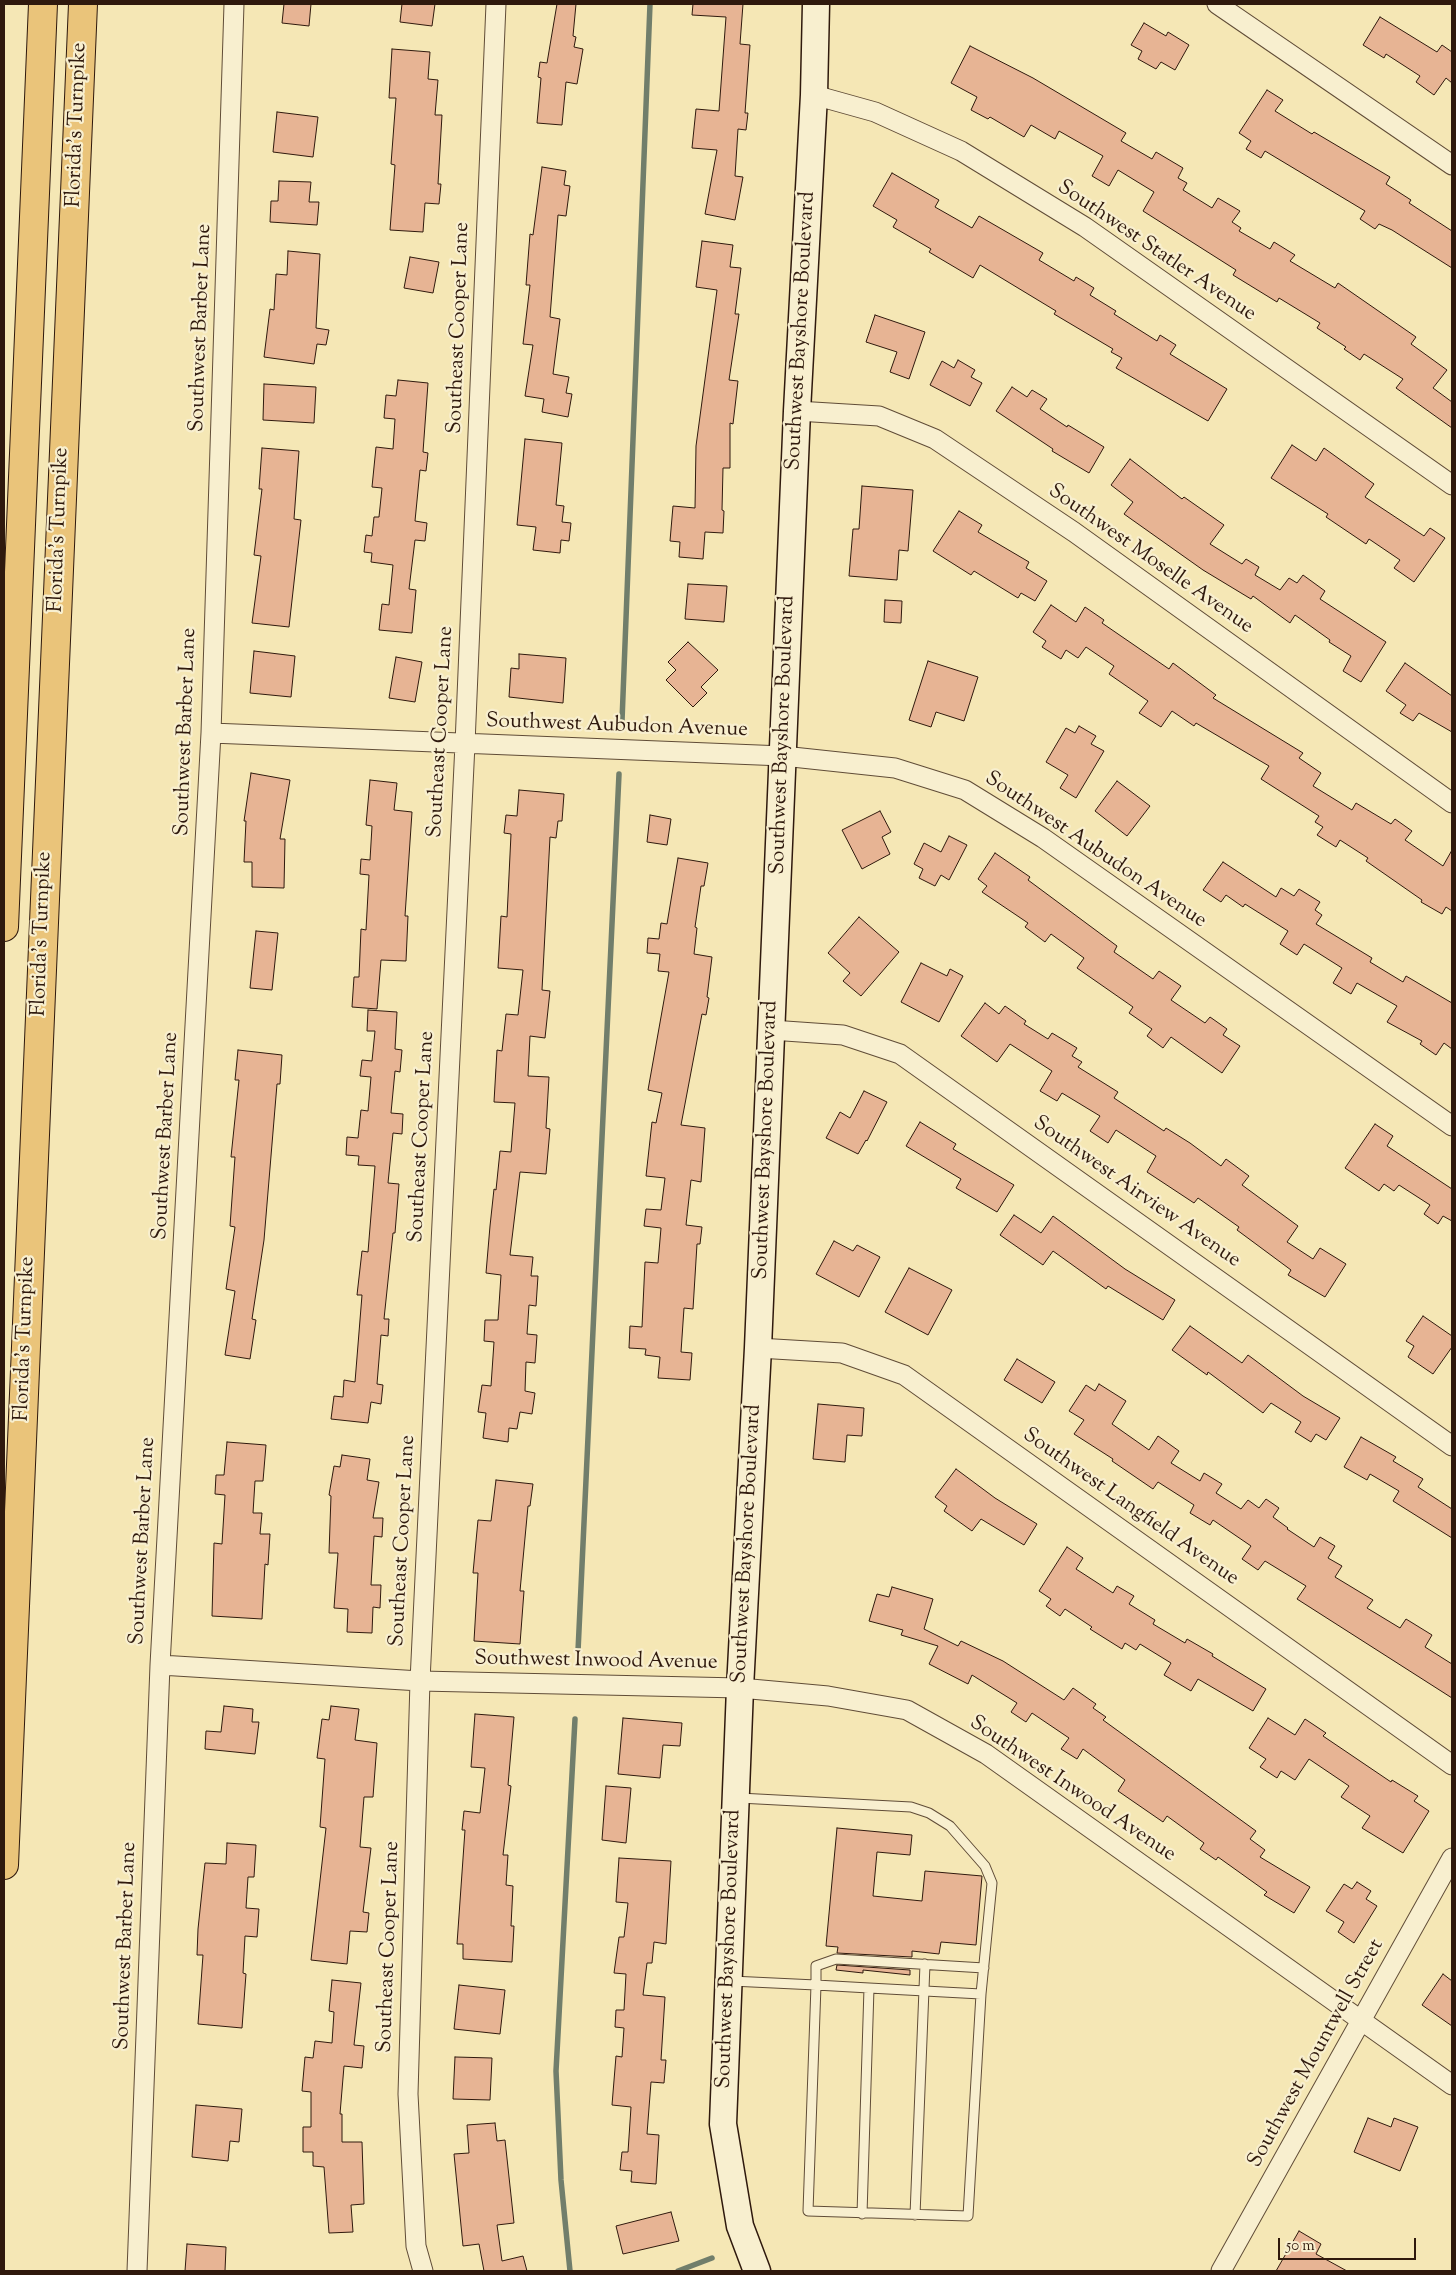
<!DOCTYPE html>
<html>
<head>
<meta charset="utf-8">
<style>
	body { margin:0 }
	#map { position:relative; width:1456px; height:2275px; overflow:hidden; background:#f5e7b5; font-family:"Sorts Mill Goudy",serif }
	canvas { display:block }
	.frame { position:absolute; inset:0; border:5px solid #2f190d; pointer-events:none }
	.scale { position:absolute; left:1278px; top:2238px; width:138px; height:22px; box-sizing:border-box; border:2px solid #2f190d; border-top:0; padding-left:6px; font-size:15px; line-height:18px; white-space:nowrap; color:#2f190d; -webkit-text-stroke:4px #f8efcf; paint-order:stroke }
</style>
</head>
<body>
<div id="map">
<canvas width="1456" height="2275"></canvas>
<div class="frame"></div>
<div class="scale">50 m</div>
</div>
<script>
const g = document.querySelector('canvas').getContext('2d');
g.lineJoin = 'round';
function shape(rows) {
  const path = new Path2D();
  for (const r of rows) {
    path.moveTo(r[0], r[1]);
    for (let i = 2; i < r.length; i += 2) path.lineTo(r[i], r[i + 1]);
  }
  return path;
}
function trace(path, color, width, dash) {
  g.strokeStyle = color;
  g.lineWidth = width;
  g.lineCap = dash ? 'butt' : 'round';
  g.setLineDash(dash || []);
  g.stroke(path);
}
function fillPath(path, color) {
  g.fillStyle = color;
  g.fill(path, 'evenodd');
}
function write(font, color, halo, rows, align = 'center') {
  g.font = font + ' "Sorts Mill Goudy",serif';
  g.lineWidth = 4.5;
  g.setLineDash([]);
  g.textBaseline = 'middle';
  g.strokeStyle = halo;
  g.fillStyle = color;
  for (const [text, x, y, turn = 0] of rows) {
    g.save();
    g.translate(x, y);
    g.rotate((+turn || 0) * Math.PI / 180);
    g.textAlign = isNaN(turn) ? turn : align;
    if (halo) g.strokeText(text, 0, 0);
    g.fillText(text, 0, 0);
    g.restore();
  }
}
const stream = shape([
	[622,721,650,4],
	[578,1651,619,774],
	[570,2271,561,2180,556,2071,575,1719],
	[678,2271,712,2258]
]);
const building = shape([
	[284,4,311,4,309,26,282,23,284,4],
	[402,4,435,4,432,26,400,22,402,4],
	[557,4,576,4,573,36,576,37,574,47,583,49,577,84,566,82,562,125,537,123,541,78,538,77,540,62,547,63,557,4],
	[693,4,743,4,740,44,750,45,745,113,748,113,746,130,738,129,735,176,743,177,735,220,705,214,717,150,692,148,696,109,719,111,726,17,692,15,693,4],
	[1380,17,1437,52,1442,45,1452,52,1452,83,1446,78,1434,95,1416,82,1420,76,1386,54,1384,58,1363,45,1380,17],
	[1144,23,1166,36,1168,32,1189,45,1175,70,1161,62,1156,69,1138,59,1142,51,1131,45,1144,23],
	[970,46,1033,78,1126,133,1121,141,1152,159,1156,152,1183,168,1178,178,1187,183,1183,190,1212,208,1218,198,1240,211,1232,222,1241,228,1239,231,1270,249,1274,242,1295,255,1290,261,1335,288,1338,283,1416,337,1411,344,1447,370,1433,388,1452,402,1452,428,1396,388,1403,379,1364,354,1360,360,1344,349,1346,347,1317,328,1320,323,1279,298,1277,302,1233,275,1236,270,1143,211,1154,192,1118,170,1109,186,1092,176,1103,156,1059,131,1055,139,1031,125,1024,137,990,117,988,119,971,110,977,97,951,83,970,46],
	[392,49,430,52,428,79,438,80,435,115,442,115,438,184,441,184,439,204,425,203,423,232,390,230,395,165,391,164,396,98,389,98,392,49],
	[1267,90,1283,100,1275,111,1312,134,1314,132,1390,177,1386,184,1411,200,1409,203,1452,231,1452,268,1392,230,1379,224,1375,229,1360,219,1365,211,1265,151,1261,158,1246,149,1251,141,1239,133,1267,90],
	[277,112,318,117,313,157,273,152,277,112],
	[542,167,566,171,564,185,570,186,566,216,558,215,550,317,560,319,553,374,569,377,566,393,572,394,568,417,542,412,544,399,525,396,533,345,523,344,530,285,526,285,530,234,533,235,542,167],
	[892,173,939,200,935,207,972,228,979,216,1043,253,1039,260,1074,281,1076,277,1094,288,1090,295,1116,311,1114,314,1157,341,1160,335,1176,345,1170,354,1227,389,1208,421,1116,368,1122,358,1111,352,1113,349,1054,314,1056,311,980,265,973,278,929,252,931,249,893,227,897,220,873,206,892,173],
	[279,181,311,182,309,202,319,202,317,225,270,222,271,201,278,201,279,181],
	[702,241,733,245,730,267,741,268,735,314,739,314,729,380,738,381,733,424,730,423,730,468,723,468,722,510,724,511,723,533,705,532,703,559,679,557,680,542,670,541,673,506,695,508,696,446,717,290,696,287,702,241],
	[288,251,320,254,316,328,329,330,326,345,317,344,314,364,264,357,270,309,274,310,276,274,287,275,288,251],
	[410,257,439,262,433,293,404,288,410,257],
	[875,315,925,332,909,379,890,372,897,352,866,342,875,315],
	[958,360,975,370,971,377,982,383,970,406,930,385,942,361,954,368,958,360],
	[398,380,428,383,423,452,428,453,426,471,420,470,415,521,427,523,425,541,415,540,409,589,416,590,412,633,379,630,382,604,389,605,393,565,371,562,372,553,364,552,366,535,372,536,374,517,379,517,382,488,372,487,376,447,393,449,395,419,384,418,386,395,396,396,398,380],
	[264,384,316,387,314,423,263,420,264,384],
	[1012,387,1027,397,1032,390,1047,399,1040,409,1067,427,1068,425,1104,447,1089,473,1052,451,1053,449,996,411,1012,387],
	[525,439,562,443,556,505,564,506,562,522,571,523,569,541,561,540,560,553,533,550,536,527,517,525,525,439],
	[1292,445,1316,461,1324,448,1374,484,1365,497,1424,536,1430,528,1445,538,1414,582,1394,568,1400,560,1369,539,1366,544,1326,517,1328,514,1271,478,1292,445],
	[262,448,299,451,294,519,301,520,289,627,252,623,261,556,254,555,262,489,259,489,262,448],
	[1130,459,1182,499,1184,497,1224,525,1210,544,1242,564,1246,559,1259,567,1255,575,1280,590,1289,578,1297,583,1303,575,1325,591,1320,599,1386,642,1361,682,1343,671,1351,656,1329,642,1330,640,1295,615,1290,623,1253,596,1251,599,1203,570,1124,514,1133,502,1111,485,1130,459],
	[862,486,913,490,908,551,899,550,897,580,849,576,853,529,859,529,862,486],
	[959,511,982,525,978,532,1029,562,1026,568,1047,581,1035,601,1021,593,1018,598,974,571,971,575,933,551,959,511],
	[688,584,727,586,724,622,685,619,688,584],
	[885,600,902,601,901,623,884,622,885,600],
	[1051,605,1076,622,1085,607,1104,620,1102,623,1169,669,1173,663,1216,695,1213,698,1303,753,1299,758,1321,773,1313,786,1352,810,1356,803,1391,824,1395,819,1412,831,1405,840,1443,866,1452,850,1452,911,1446,907,1442,914,1421,902,1422,900,1366,861,1368,858,1340,840,1336,847,1317,835,1323,827,1315,822,1319,816,1261,779,1269,766,1196,723,1194,726,1172,711,1161,727,1139,713,1148,701,1109,674,1114,666,1086,647,1078,658,1066,650,1061,659,1042,647,1046,641,1033,632,1051,605],
	[688,642,718,670,701,687,707,693,693,707,666,680,676,670,668,662,688,642],
	[254,651,295,656,291,697,250,693,254,651],
	[519,654,566,658,563,703,509,697,511,668,519,669,519,654],
	[396,657,422,662,415,702,389,698,396,657],
	[928,661,978,677,964,721,936,712,931,727,909,720,928,661],
	[1405,663,1452,696,1452,732,1419,713,1413,721,1400,713,1406,705,1386,691,1405,663],
	[1079,726,1096,736,1091,744,1104,751,1076,798,1060,788,1068,775,1046,762,1066,728,1075,733,1079,726],
	[251,773,290,780,280,839,285,839,284,888,252,887,252,862,244,862,246,821,244,821,251,773],
	[370,780,397,783,394,810,412,812,405,916,408,916,406,961,381,960,377,1009,352,1007,354,977,359,977,361,929,366,930,369,875,360,874,361,859,370,860,372,826,366,825,370,780],
	[1117,781,1150,806,1127,836,1095,811,1117,781],
	[519,790,564,794,562,821,558,821,556,838,550,837,542,990,550,991,545,1038,530,1036,528,1076,549,1077,546,1128,550,1129,546,1174,520,1172,510,1255,533,1257,531,1276,538,1276,536,1306,529,1305,527,1334,537,1335,535,1363,526,1362,525,1391,535,1393,532,1414,520,1412,517,1429,509,1428,508,1442,483,1438,486,1413,478,1412,482,1385,491,1386,494,1342,484,1341,485,1320,498,1320,501,1275,486,1273,490,1226,494,1189,496,1190,500,1151,511,1152,515,1103,494,1102,497,1050,502,1051,506,1014,518,1015,523,970,498,968,501,916,507,917,511,834,504,833,506,815,517,816,519,790],
	[880,811,891,832,882,837,890,854,862,869,842,830,880,811],
	[650,815,671,819,667,845,647,842,650,815],
	[949,836,967,845,949,880,941,875,935,886,919,878,923,869,914,864,924,843,941,852,949,836],
	[995,853,1030,877,1028,880,1117,946,1114,952,1153,979,1159,971,1181,986,1171,1000,1205,1023,1210,1017,1227,1029,1223,1035,1240,1046,1222,1073,1171,1037,1163,1048,1147,1036,1152,1029,1129,1013,1133,1007,1077,968,1084,958,1051,934,1045,942,1025,927,1028,923,982,892,987,886,978,879,995,853],
	[678,858,708,863,704,886,701,886,695,927,697,928,694,954,712,957,707,997,709,998,706,1015,702,1014,681,1125,705,1128,701,1182,691,1180,686,1225,702,1227,700,1244,697,1244,693,1309,684,1308,681,1352,692,1353,690,1380,658,1378,660,1357,645,1355,646,1349,629,1348,630,1326,642,1327,645,1262,658,1263,661,1228,644,1226,646,1209,661,1210,665,1178,646,1176,652,1122,656,1123,662,1093,648,1090,669,972,658,971,660,954,647,953,648,938,659,939,661,923,667,924,678,858],
	[1223,862,1276,897,1281,888,1294,896,1299,889,1320,902,1315,910,1322,915,1316,924,1372,958,1370,962,1403,982,1406,976,1452,1003,1452,1049,1444,1043,1436,1055,1420,1044,1422,1041,1387,1022,1397,1006,1357,983,1351,994,1333,983,1342,968,1304,944,1297,955,1280,944,1288,931,1245,904,1243,907,1226,895,1221,902,1203,890,1223,862],
	[859,917,899,952,861,996,843,981,850,973,828,953,859,917],
	[256,931,278,933,272,990,250,988,256,931],
	[921,963,947,976,950,969,963,976,939,1022,901,1002,921,963],
	[985,1003,999,1014,1005,1006,1026,1021,1024,1024,1048,1039,1052,1033,1077,1048,1072,1056,1082,1062,1078,1067,1118,1092,1114,1098,1164,1131,1166,1128,1190,1143,1221,1166,1226,1159,1249,1176,1242,1185,1298,1226,1287,1242,1313,1259,1320,1248,1346,1264,1325,1297,1288,1275,1291,1270,1237,1230,1239,1227,1198,1198,1194,1203,1147,1172,1156,1156,1116,1130,1108,1143,1090,1131,1100,1116,1062,1093,1057,1101,1040,1091,1052,1071,1010,1044,997,1062,961,1036,985,1003],
	[368,1010,397,1012,395,1049,402,1050,400,1072,395,1071,391,1113,403,1114,402,1134,393,1133,388,1183,399,1184,395,1233,393,1233,384,1319,389,1319,388,1336,381,1335,377,1384,383,1385,381,1404,371,1402,368,1423,331,1419,334,1396,343,1397,344,1380,355,1382,362,1295,357,1295,362,1251,368,1252,375,1166,358,1165,359,1156,346,1155,347,1137,358,1138,361,1110,368,1111,371,1077,360,1076,362,1060,372,1061,375,1031,367,1031,368,1010],
	[238,1050,282,1055,280,1084,277,1084,264,1240,252,1319,256,1320,250,1359,225,1355,235,1291,226,1289,235,1227,230,1226,235,1157,231,1157,239,1080,235,1080,238,1050],
	[864,1091,887,1102,867,1141,866,1140,858,1154,826,1138,840,1112,850,1118,864,1091],
	[920,1122,956,1144,953,1149,1014,1185,997,1212,956,1188,961,1179,906,1146,920,1122],
	[1375,1124,1393,1136,1387,1146,1452,1189,1452,1221,1443,1216,1438,1224,1424,1214,1430,1205,1399,1185,1394,1191,1384,1184,1379,1191,1345,1168,1375,1124],
	[1014,1215,1041,1233,1053,1216,1125,1269,1175,1300,1163,1320,1108,1286,1106,1289,1053,1251,1043,1265,1000,1235,1014,1215],
	[834,1241,853,1251,857,1245,880,1257,859,1297,816,1274,834,1241],
	[909,1268,952,1290,928,1335,885,1312,909,1268],
	[1423,1316,1452,1336,1452,1347,1433,1374,1408,1357,1414,1346,1406,1341,1423,1316],
	[1190,1326,1242,1363,1248,1355,1303,1396,1340,1418,1326,1440,1316,1434,1311,1442,1295,1432,1301,1422,1271,1403,1263,1413,1208,1372,1207,1375,1172,1350,1190,1326],
	[1017,1359,1055,1382,1042,1403,1004,1380,1017,1359],
	[1099,1384,1126,1401,1112,1424,1149,1450,1158,1436,1179,1451,1171,1463,1200,1481,1204,1473,1222,1484,1216,1493,1241,1509,1248,1500,1259,1508,1266,1499,1279,1508,1273,1517,1288,1528,1287,1529,1314,1547,1320,1537,1335,1546,1328,1558,1342,1566,1335,1577,1373,1600,1367,1608,1400,1628,1406,1619,1432,1635,1425,1647,1452,1664,1452,1698,1297,1599,1306,1586,1265,1561,1258,1570,1242,1559,1251,1546,1213,1520,1210,1525,1190,1513,1194,1505,1158,1482,1153,1489,1112,1461,1113,1459,1074,1434,1084,1420,1069,1411,1086,1385,1095,1391,1099,1384],
	[818,1404,864,1408,862,1436,847,1435,845,1462,813,1459,818,1404],
	[1361,1437,1396,1457,1393,1461,1423,1479,1418,1487,1452,1509,1452,1538,1393,1501,1399,1491,1370,1474,1367,1480,1344,1467,1361,1437],
	[227,1442,266,1445,263,1481,255,1481,253,1513,262,1513,260,1534,270,1534,268,1565,265,1564,262,1619,212,1616,214,1543,222,1544,225,1495,215,1494,216,1475,224,1475,227,1442],
	[342,1455,370,1459,367,1480,379,1482,373,1518,383,1518,382,1537,374,1536,371,1585,381,1585,380,1608,373,1607,372,1633,347,1632,348,1609,334,1608,338,1553,329,1553,331,1496,329,1495,334,1466,340,1467,342,1455],
	[956,1469,995,1498,1037,1524,1024,1545,981,1519,972,1531,944,1511,947,1506,935,1497,956,1469],
	[496,1480,533,1484,530,1506,528,1506,520,1591,524,1591,520,1644,474,1641,478,1573,473,1573,478,1520,491,1521,496,1480],
	[1067,1547,1083,1558,1076,1569,1113,1593,1117,1586,1134,1596,1129,1604,1155,1620,1153,1624,1185,1643,1187,1639,1213,1654,1212,1656,1266,1689,1253,1711,1198,1679,1191,1691,1164,1675,1171,1663,1140,1644,1136,1650,1125,1643,1122,1649,1090,1629,1092,1627,1065,1609,1060,1616,1046,1606,1051,1599,1039,1591,1067,1547],
	[892,1587,933,1599,924,1629,958,1646,961,1641,1003,1661,1064,1700,1073,1688,1096,1704,1093,1708,1106,1717,1103,1720,1256,1831,1250,1839,1265,1850,1260,1857,1310,1887,1294,1913,1264,1895,1267,1892,1218,1857,1216,1860,1200,1849,1204,1843,1167,1816,1163,1822,1118,1791,1125,1780,1083,1749,1077,1759,1061,1749,1069,1738,1032,1713,1026,1722,1011,1712,1017,1703,972,1675,968,1684,929,1664,938,1646,901,1635,903,1630,869,1621,877,1594,889,1597,892,1587],
	[224,1706,253,1709,252,1722,259,1722,255,1754,205,1749,206,1731,221,1732,224,1706],
	[331,1706,359,1709,355,1740,377,1743,373,1797,364,1797,360,1847,371,1848,363,1912,369,1913,367,1932,350,1931,347,1964,311,1960,326,1828,320,1827,325,1759,317,1758,322,1719,329,1720,331,1706],
	[475,1714,514,1717,508,1785,511,1786,503,1855,508,1855,506,1885,513,1886,511,1926,514,1926,512,1962,463,1959,463,1944,457,1944,465,1830,462,1830,464,1811,480,1813,485,1768,471,1767,475,1714],
	[623,1718,682,1723,680,1746,663,1745,660,1778,618,1774,623,1718],
	[1268,1718,1295,1735,1305,1719,1326,1733,1323,1736,1391,1782,1392,1780,1418,1796,1414,1801,1429,1811,1403,1853,1362,1828,1370,1816,1341,1797,1349,1786,1309,1759,1295,1780,1281,1771,1277,1778,1260,1767,1266,1759,1249,1748,1268,1718],
	[606,1786,631,1788,626,1843,602,1840,606,1786],
	[837,1828,912,1835,910,1855,877,1852,873,1896,922,1901,925,1871,982,1876,976,1945,941,1942,939,1954,912,1951,912,1957,837,1953,838,1947,826,1946,837,1828],
	[227,1843,256,1845,254,1877,248,1877,246,1908,259,1909,257,1937,245,1936,243,1973,246,1974,242,2028,198,2024,203,1955,197,1955,198,1929,205,1863,226,1864,227,1843],
	[619,1858,671,1861,666,1944,654,1942,652,1963,647,1963,643,1995,665,1997,661,2060,666,2060,664,2083,651,2082,647,2134,659,2135,656,2184,631,2182,632,2171,620,2170,622,2152,628,2152,631,2107,612,2105,616,2056,622,2057,624,2028,615,2027,616,2010,624,2010,626,1974,614,1973,619,1937,624,1937,628,1903,616,1902,619,1858],
	[1357,1882,1371,1891,1366,1899,1377,1906,1354,1943,1338,1932,1344,1922,1326,1911,1344,1884,1352,1889,1357,1882],
	[837,1965,910,1970,910,1975,863,1970,863,1973,836,1970,837,1965],
	[1443,1974,1452,1981,1452,2026,1422,2005,1443,1974],
	[332,1980,361,1983,354,2045,364,2046,362,2068,344,2066,340,2114,342,2114,342,2142,362,2142,364,2204,351,2205,353,2232,329,2233,324,2167,313,2166,313,2152,303,2152,303,2127,311,2127,311,2092,302,2091,305,2057,313,2058,315,2041,332,2043,334,2012,329,2011,332,1980],
	[459,1985,505,1990,500,2034,454,2029,459,1985],
	[455,2057,492,2058,490,2100,453,2099,455,2057],
	[196,2105,242,2109,239,2142,230,2141,228,2161,192,2157,196,2105],
	[1368,2118,1391,2127,1394,2118,1418,2127,1400,2171,1354,2152,1368,2118],
	[495,2123,497,2141,505,2140,514,2223,497,2225,502,2261,523,2256,527,2271,484,2271,479,2244,463,2246,454,2154,469,2153,467,2125,495,2123],
	[671,2212,679,2241,623,2254,616,2226,671,2212],
	[1299,2231,1321,2244,1316,2254,1347,2271,1276,2271,1299,2231],
	[187,2244,226,2247,225,2271,185,2271,187,2244]
]);
const lane = shape([
	[739,1798,911,1807,929,1813,950,1826,985,1866,992,1883,981,1994],
	[731,1981,816,1985,869,1988,981,1994,968,2216,808,2211,816,1985,816,1966,836,1959,984,1968],
	[862,2214,869,1988],
	[915,2215,925,1964]
]);
const street = shape([
	[1217,4,1452,165],
	[814,95,875,112,961,151,1085,227,1452,485],
	[797,411,879,416,935,439,1074,532,1452,803],
	[211,733,783,756,895,768,965,790,1043,838,1452,1126],
	[771,1030,843,1035,900,1054,1452,1446],
	[758,1348,842,1353,904,1375,1452,1765],
	[160,1665,420,1681,740,1688,828,1696,907,1710,986,1754,1452,2085],
	[137,2271,160,1665,211,733,234,4],
	[423,2271,416,2246,408,2094,420,1681,465,744,496,4],
	[1221,2271,1452,1858]
]);
const secondary = shape([
	[757,2271,740,2226,723,2124,740,1688,758,1348,797,411,814,95,816,4]
]);
const highway = shape([
	[4,927,43,4],
	[4,1865,83,4]
]);
const streetNames = [
	["Florida's Turnpike",78,125,-88],
	["Southwest Statler Avenue",1156,252,34],
	["Southwest Barber Lane",202,328,-88],
	["Southeast Cooper Lane",460,328,-88],
	["Southwest Bayshore Boulevard",802,331,-87],
	["Florida's Turnpike",60,530,-88],
	["Southwest Moselle Avenue",1150,560,35],
	["Southwest Aubudon Avenue",617,727,2],
	["Southwest Barber Lane",187,732,-88],
	["Southeast Cooper Lane",442,732,-87],
	["Southwest Bayshore Boulevard",784,735,-88],
	["Southwest Aubudon Avenue",1095,851,34],
	["Florida's Turnpike",43,934,-88],
	["Southwest Barber Lane",167,1136,-87],
	["Southeast Cooper Lane",423,1137,-87],
	["Southwest Bayshore Boulevard",767,1140,-88],
	["Southwest Airview Avenue",1136,1193,35],
	["Florida's Turnpike",26,1339,-88],
	["Southwest Langfield Avenue",1130,1508,35],
	["Southwest Barber Lane",144,1541,-87],
	["Southeast Cooper Lane",404,1541,-87],
	["Southwest Bayshore Boulevard",748,1544,-87],
	["Southwest Inwood Avenue",596,1662,1],
	["Southwest Inwood Avenue",1072,1790,34],
	["Southwest Barber Lane",127,1946,-88],
	["Southeast Cooper Lane",390,1947,-88],
	["Southwest Bayshore Boulevard",730,1949,-88],
	["Southwest Mountwell Street",1317,2054,-61]
];
trace(stream, '#717e6b', 5.5);
fillPath(building, '#e7b494');
trace(building, '#2f190d', 1);
trace(lane, '#604c37', 11);
trace(street, '#604c37', 21);
trace(secondary, '#2f190d', 29);
trace(highway, '#2f190d', 30);
trace(lane, '#f8efcf', 9);
trace(street, '#f8efcf', 19);
trace(secondary, '#f8efcf', 26);
trace(highway, '#eac47a', 28);
write('21px', '#2f190d', '#f8efcf', streetNames);
</script>
</body>
</html>
